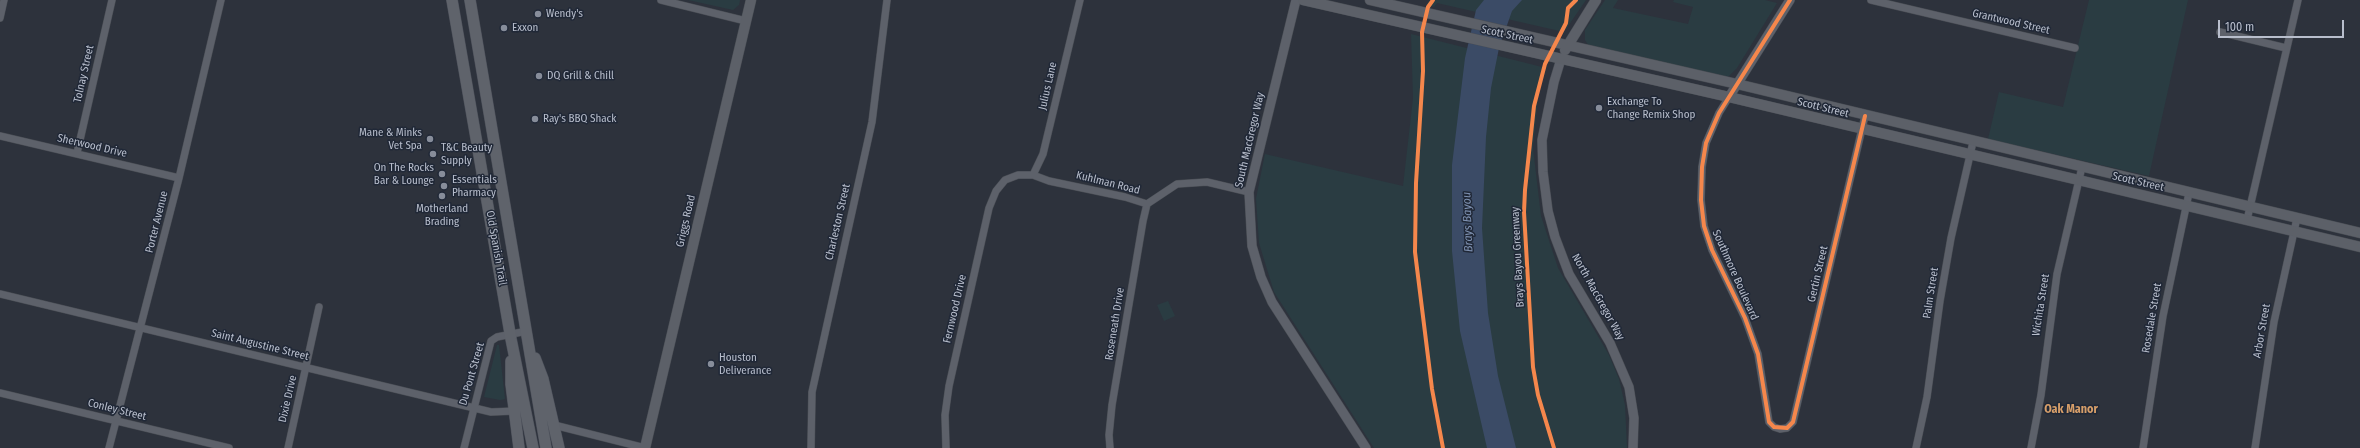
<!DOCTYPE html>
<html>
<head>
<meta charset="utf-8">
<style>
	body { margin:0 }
	#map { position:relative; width:2360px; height:448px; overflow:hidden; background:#2d323c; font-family:"Fira Sans Condensed",sans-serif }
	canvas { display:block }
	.scale { position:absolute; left:2218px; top:20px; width:126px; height:18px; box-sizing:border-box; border:2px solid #b8becc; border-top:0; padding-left:5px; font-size:12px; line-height:14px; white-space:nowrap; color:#b8becc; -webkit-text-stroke:3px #202837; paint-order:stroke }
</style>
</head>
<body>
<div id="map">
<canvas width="2360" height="448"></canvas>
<div class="scale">100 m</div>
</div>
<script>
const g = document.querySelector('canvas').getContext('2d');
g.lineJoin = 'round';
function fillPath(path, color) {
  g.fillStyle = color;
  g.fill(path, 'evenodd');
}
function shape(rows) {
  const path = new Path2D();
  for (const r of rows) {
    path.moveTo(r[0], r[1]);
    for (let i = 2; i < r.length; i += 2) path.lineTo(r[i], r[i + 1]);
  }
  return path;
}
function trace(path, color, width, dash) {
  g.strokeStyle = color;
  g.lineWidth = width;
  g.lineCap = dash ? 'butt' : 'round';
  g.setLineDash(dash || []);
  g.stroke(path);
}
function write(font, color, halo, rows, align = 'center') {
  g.font = font + ' "Fira Sans Condensed",sans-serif';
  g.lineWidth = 3;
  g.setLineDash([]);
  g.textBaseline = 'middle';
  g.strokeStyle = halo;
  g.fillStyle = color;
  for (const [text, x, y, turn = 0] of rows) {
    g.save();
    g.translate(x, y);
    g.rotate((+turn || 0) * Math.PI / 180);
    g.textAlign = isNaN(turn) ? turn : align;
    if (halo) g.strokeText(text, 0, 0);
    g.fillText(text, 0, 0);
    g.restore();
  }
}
const green = shape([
	[688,0,740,0,739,5,733,10],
	[1430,0,1586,0,1564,32,1437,3,1434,7,1426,5],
	[1605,0,1618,0,1613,8,1688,24,1693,7,1673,2,1674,0,1765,0,1777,3,1737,68,1728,77,1589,46,1585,40,1585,30],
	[2089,0,2188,0,2149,176,1988,139,1999,92,2063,107],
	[1411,34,1546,68,1538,96,1533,148,1541,216,1558,268,1609,355,1619,379,1625,405,1627,448,1374,448,1274,292,1259,243,1256,199,1265,154,1403,186,1413,98],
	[1168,301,1175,316,1164,321,1157,305],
	[497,345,499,345,505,399,500,400,484,397]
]);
const water = shape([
	[1484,0,1522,0,1512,11,1499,48,1491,88,1486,137,1482,228,1488,313,1498,376,1516,448,1487,448,1460,331,1452,251,1452,165,1465,58,1476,10]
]);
const minor = shape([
	[661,0,746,21],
	[1871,0,2075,48],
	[0,18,4,0],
	[2220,32,2286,48],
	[1729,97,1719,113,1706,143,1702,167,1701,200,1704,226,1712,250,1745,318,1758,354,1769,422,1774,427,1780,429,1787,428,1793,422,1865,116],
	[0,136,179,178],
	[77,153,112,0],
	[1033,175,1043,154,1080,0],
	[1147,204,1177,184,1207,182,1249,192],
	[2247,220,2298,0],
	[0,294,491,412,515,411],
	[0,393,229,448],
	[554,425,645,448],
	[109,448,179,178,221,0],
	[288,448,319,307],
	[464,448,491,341,497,337,527,331],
	[811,448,812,392,872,122,887,0],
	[946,448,945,415,949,386,989,208,996,191,1005,180,1018,175,1033,175,1049,181,1125,197,1147,204],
	[1110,448,1109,435,1112,405,1143,221,1147,204],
	[1916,448,1927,397,1940,301,1951,238,1973,142],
	[2031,448,2041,395,2057,274,2082,167],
	[2143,448,2163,316,2189,193],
	[2255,448,2274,322,2297,218]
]);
const tertiary = shape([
	[1296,0,1249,192,1252,246,1261,277,1272,302,1366,448],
	[1561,59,1554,82,1542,140,1543,172,1548,211,1555,237,1569,274,1610,343,1629,387,1634,418,1633,448],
	[1729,97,1790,0]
]);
const secondary = shape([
	[1303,0,1729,97,2360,247],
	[1370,0,1737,84,2360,233],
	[1565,50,1596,0],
	[645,448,751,0]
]);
const primary = shape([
	[452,0,511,339,533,448],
	[470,0,546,448],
	[535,358,543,379,559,448],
	[511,361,511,384,519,448]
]);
const cycleway = shape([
	[1433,0,1428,7,1422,32,1423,71,1416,183,1415,252,1432,389,1443,448],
	[1790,0,1719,113,1706,143,1702,167,1701,200,1704,226,1712,250,1745,318,1758,354,1769,422,1774,427,1787,428,1793,422,1865,116],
	[1554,448,1538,395,1533,367,1524,212,1525,190,1534,106,1545,64,1566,23,1568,8,1576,0]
]);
const markers = [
	[538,14,4,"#878d9a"],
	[504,28,4,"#878d9a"],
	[539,76,4,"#878d9a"],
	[1599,108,4,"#878d9a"],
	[535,119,4,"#878d9a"],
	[430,139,4,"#878d9a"],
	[433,154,4,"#878d9a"],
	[442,174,4,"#878d9a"],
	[444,186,4,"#878d9a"],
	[442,196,4,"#878d9a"],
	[711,364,4,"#878d9a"]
];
const poiNames = [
	["Wendy's",546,14],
	["Exxon",512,28],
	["DQ Grill & Chill",547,76],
	["Exchange To",1607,102],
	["Change Remix Shop",1607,115],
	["Ray's BBQ Shack",543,119],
	["Mane & Minks",422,133,"right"],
	["Vet Spa",422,146,"right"],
	["T&C Beauty",441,148],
	["Supply",441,161],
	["On The Rocks",434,168,"right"],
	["Bar & Lounge",434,181,"right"],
	["Essentials",452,180],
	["Pharmacy",452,193],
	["Motherland",442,209,"center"],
	["Brading",442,222,"center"],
	["Houston",719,358],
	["Deliverance",719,371]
];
const streetNames = [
	["Grantwood Street",2011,22,13],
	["Scott Street",1507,35,12],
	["Tolnay Street",84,74,-77],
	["Julius Lane",1048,86,-77],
	["Scott Street",1823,108,14],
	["South MacGregor Way",1250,140,-77],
	["Sherwood Drive",92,146,13],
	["Scott Street",2138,182,13],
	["Kuhlman Road",1108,183,14],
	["Griggs Road",686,221,-77],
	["Porter Avenue",157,222,-76],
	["Charleston Street",838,222,-77],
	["Old Spanish Trail",496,248,80],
	["Brays Bayou Greenway",1518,257,-93],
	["Gertin Street",1818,274,-77],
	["Southmore Boulevard",1735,275,66],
	["Palm Street",1931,293,-81],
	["North MacGregor Way",1598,297,61],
	["Wichita Street",2041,305,-81],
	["Fernwood Drive",955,309,-77],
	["Rosedale Street",2152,318,-80],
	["Roseneath Drive",1115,324,-81],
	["Arbor Street",2262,331,-80],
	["Saint Augustine Street",260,345,14],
	["Du Pont Street",472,374,-74],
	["Dixie Drive",288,399,-77],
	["Conley Street",117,410,14]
];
const waterNames = [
	["Brays Bayou",1468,222,-92]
];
const neighbourhoodNames = [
	["Oak Manor",2071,410]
];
fillPath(green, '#2a3c42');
fillPath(water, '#3b4b66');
trace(minor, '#494d54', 8);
trace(tertiary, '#494d54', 10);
trace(secondary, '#494d54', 11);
trace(primary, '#4b4f59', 12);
trace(minor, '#5d616a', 7);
trace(tertiary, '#5d616a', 9);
trace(secondary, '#5c6068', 10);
trace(primary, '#5f636b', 11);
trace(cycleway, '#f5874c', 4);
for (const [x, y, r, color] of markers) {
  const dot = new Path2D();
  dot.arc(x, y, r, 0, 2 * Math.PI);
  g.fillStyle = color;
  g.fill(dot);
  trace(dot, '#202837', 1.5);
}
write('11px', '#b8becc', '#202837', poiNames, 'left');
write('11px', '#b8becc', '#202837', streetNames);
write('italic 12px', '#7f92b2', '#202837', waterNames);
write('bold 12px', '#d69e69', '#202837', neighbourhoodNames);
</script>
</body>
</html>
